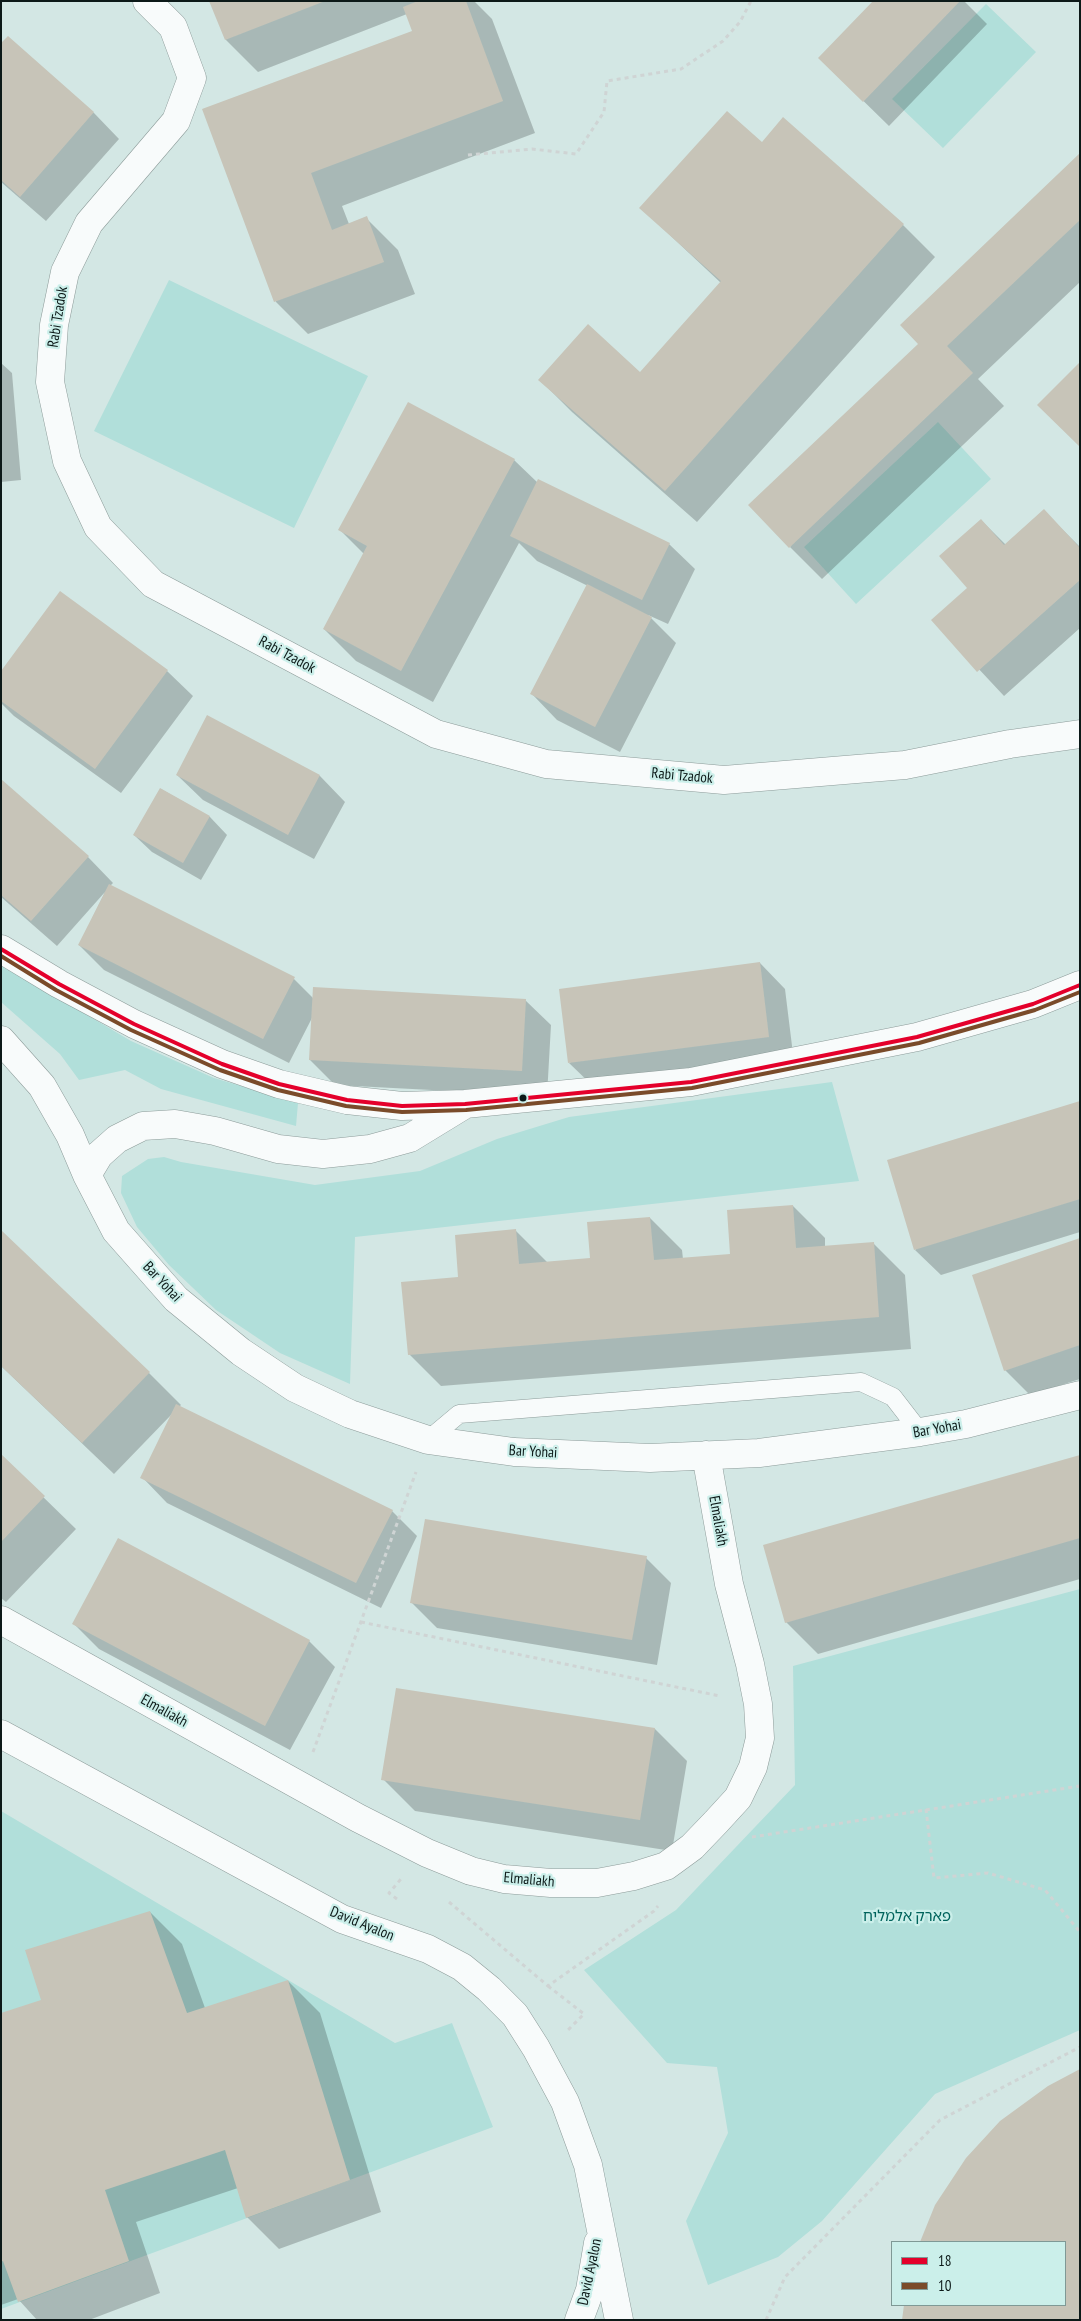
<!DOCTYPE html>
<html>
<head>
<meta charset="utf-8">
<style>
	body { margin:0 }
	#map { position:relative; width:1081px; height:2321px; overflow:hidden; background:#d3e7e4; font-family:"PT Sans Narrow",sans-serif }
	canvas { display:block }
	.frame { position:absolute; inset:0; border:2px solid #0c1918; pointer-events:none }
	.legend { position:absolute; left:891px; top:2241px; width:175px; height:65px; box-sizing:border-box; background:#cbefea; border:1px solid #7f9996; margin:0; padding:6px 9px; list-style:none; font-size:15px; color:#0c1918 }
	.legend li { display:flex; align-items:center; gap:10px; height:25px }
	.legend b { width:25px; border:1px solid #7f9996 }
</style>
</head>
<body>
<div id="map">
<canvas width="1081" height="2321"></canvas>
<div class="frame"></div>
<ul class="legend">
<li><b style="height:6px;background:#e4002b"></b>18</li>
<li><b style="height:6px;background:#7a4b2a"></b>10</li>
</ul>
</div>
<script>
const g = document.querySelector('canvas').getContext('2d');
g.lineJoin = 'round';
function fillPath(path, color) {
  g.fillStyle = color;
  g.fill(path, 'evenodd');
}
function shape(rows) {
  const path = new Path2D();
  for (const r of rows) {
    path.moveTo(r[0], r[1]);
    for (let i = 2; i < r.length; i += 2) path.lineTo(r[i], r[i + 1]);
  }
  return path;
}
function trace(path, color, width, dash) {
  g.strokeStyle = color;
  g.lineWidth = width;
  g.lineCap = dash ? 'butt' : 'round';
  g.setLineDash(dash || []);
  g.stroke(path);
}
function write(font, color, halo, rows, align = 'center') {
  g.font = font + ' "PT Sans Narrow","Noto Sans Hebrew",sans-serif';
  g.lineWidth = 4.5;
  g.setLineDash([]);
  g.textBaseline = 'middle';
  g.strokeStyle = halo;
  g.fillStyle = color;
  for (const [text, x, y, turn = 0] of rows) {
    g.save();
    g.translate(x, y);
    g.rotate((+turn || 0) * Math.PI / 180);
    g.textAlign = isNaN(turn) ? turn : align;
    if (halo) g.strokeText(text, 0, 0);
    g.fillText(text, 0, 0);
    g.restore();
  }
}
const green = shape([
	[986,4,1036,52,943,148,892,99],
	[169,280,368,376,294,528,94,431],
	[938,422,991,479,856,604,804,547],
	[1,964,131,1041,214,1078,298,1103,296,1126,161,1089,125,1070,79,1080,60,1054,1,1002],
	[832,1082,859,1181,355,1237,350,1384,280,1353,216,1310,169,1265,137,1227,121,1193,122,1176,148,1159,164,1157,181,1162,315,1185,420,1171,497,1139,569,1117],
	[1080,1589,1080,2030,935,2094,822,2221,778,2257,708,2285,686,2221,728,2133,717,2067,667,2063,584,1970,676,1910,795,1785,793,1666],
	[1,1811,395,2043,452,2023,493,2127,1,2309]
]);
const shadow = shape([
	[211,1,474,1,492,19,535,133,342,206,349,224,366,218,398,250,415,294,308,334,276,302,204,109,413,32,407,14,258,72,226,40],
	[875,1,964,1,987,24,889,126,845,83],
	[8,38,94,113,119,139,46,221,1,182,1,45],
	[1080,155,1080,282,978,379,1004,406,822,579,790,547,919,344],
	[641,208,903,225,935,257,697,522,572,412,540,380,641,374,721,283],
	[1,363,12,373,21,480,1,482],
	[514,460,538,483,669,544,695,569,668,624,648,615,676,643,620,752,557,720,532,694,588,586,537,561,519,543,433,702,356,661,324,629,364,554,340,530],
	[1044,511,1080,547,1080,628,1004,696,933,620,969,588,981,520,1006,545],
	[167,671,193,696,121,793,14,716,1,703,1,673],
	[208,717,320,776,345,802,314,859,203,800,177,775],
	[1,781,88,857,113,883,110,886,294,979,313,998,525,1000,551,1025,547,1096,335,1085,310,1060,312,1018,289,1063,104,970,79,945,105,892,57,946,1,897],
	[161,789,210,817,227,835,201,880,152,852,134,835],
	[760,963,785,989,794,1062,595,1088,569,1063],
	[1080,1102,1080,1232,941,1275,915,1250],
	[793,1206,825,1238,825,1247,873,1243,905,1275,911,1349,441,1386,409,1354,460,1278,516,1231,548,1263,591,1260,650,1218,682,1250,683,1259,731,1255],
	[1,1232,149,1373,181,1405,179,1407,392,1511,417,1536,381,1608,167,1503,142,1477,172,1414,114,1474,1,1366],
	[1080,1240,1080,1379,1030,1395,1005,1370],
	[1,1456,76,1529,6,1602,1,1598],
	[1080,1456,1080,1579,818,1654,786,1622],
	[646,1558,671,1583,657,1665,437,1628,411,1602],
	[74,1624,309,1641,335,1667,290,1750,99,1649],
	[655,1729,687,1761,672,1851,415,1811,383,1779],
	[150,1912,182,1944,205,2008,288,1981,320,2013,381,2212,279,2249,247,2217,238,2188,136,2222,160,2293,89,2320,37,2320,18,2299,1,2305,1,2014,42,2001],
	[1080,2070,1080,2320,904,2308,905,2305,1065,2305,1065,2242,921,2242,936,2206]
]);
const building = shape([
	[209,1,325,1,225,40],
	[418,1,466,1,503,101,311,173,332,230,367,216,384,262,274,302,202,109,412,31,403,7],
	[873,1,960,1,863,102,818,58],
	[8,36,94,112,20,197,1,180,1,43],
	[727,111,762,142,783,117,904,224,665,491,538,380,588,324,640,372,721,281,639,208],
	[1080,153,1080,220,947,346,973,373,789,548,748,505,918,344,900,325],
	[1080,362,1080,447,1037,405],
	[408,402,515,459,401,671,323,629,367,546,338,530],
	[538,479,670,543,642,600,510,536],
	[1044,509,1080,548,1080,580,977,672,931,620,967,588,939,556,981,519,1004,545],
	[587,584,652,617,595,727,530,694],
	[60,591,168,670,95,769,1,701,1,671],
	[207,715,320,775,288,835,176,775],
	[1,779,89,856,31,921,1,895],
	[160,788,210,816,183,863,133,835],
	[109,884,295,977,263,1039,78,945],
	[760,962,769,1037,568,1063,559,989],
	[313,987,526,999,522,1071,309,1060],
	[1080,1101,1080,1199,914,1250,887,1160],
	[793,1205,796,1248,874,1242,879,1317,408,1355,401,1282,458,1277,455,1235,516,1229,519,1264,590,1258,587,1222,650,1217,654,1260,730,1254,727,1210],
	[1,1230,150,1372,82,1443,1,1366],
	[1080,1238,1080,1345,1004,1371,972,1275],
	[176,1404,393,1510,356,1583,140,1478],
	[1,1454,45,1496,1,1542],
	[1080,1455,1080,1538,785,1623,763,1545],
	[425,1519,647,1556,632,1640,410,1603],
	[118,1538,310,1640,265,1726,72,1624],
	[396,1688,655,1728,640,1820,381,1780],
	[150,1911,187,2013,288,1980,350,2180,246,2218,225,2150,105,2190,129,2261,18,2302,3,2261,1,2262,1,2013,41,2000,25,1950],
	[1080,2069,1080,2320,902,2320,904,2305,1065,2305,1065,2242,920,2242,935,2205,966,2158,1000,2121,1048,2086]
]);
const path = shape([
	[468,155,532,149,576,154,604,112,607,81,681,69,723,41,740,22,751,1],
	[361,1622,720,1696],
	[313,1752,416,1472],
	[926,1809,934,1878,988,1873,1045,1890,1080,1932],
	[752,1837,1080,1786],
	[397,1899,389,1893,401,1879],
	[449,1902,548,1986,654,1911,658,1906],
	[548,1986,584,2014,567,2031],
	[766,2320,785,2277,940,2120,1080,2047]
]);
const service = shape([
	[428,1440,459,1414,861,1382,893,1397,920,1432]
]);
const minor = shape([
	[147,1,173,27,192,78,176,121,89,223,65,272,54,325,50,382,67,461,98,527,153,584,436,734,546,764,724,780,905,765,1010,744,1080,734],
	[1,949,59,984,134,1024,222,1064,279,1084,347,1100,402,1106,465,1104,691,1082,917,1037,1033,1004,1080,985],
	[1,1040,42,1086,70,1135,87,1175,116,1231,176,1299,241,1352,295,1388,350,1414,428,1440,514,1452,650,1458,759,1453,920,1432,966,1424,1080,1395],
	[87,1175,99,1155,117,1139,143,1126,175,1124,215,1131,278,1149,323,1154,370,1149,410,1138,464,1105],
	[1,1620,358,1818,427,1853,471,1871,504,1879,551,1883,597,1883,634,1876,666,1866,692,1847,716,1822,738,1798,753,1767,760,1738,758,1704,750,1664,729,1584,706,1455],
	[1,1734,342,1919,428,1949,462,1967,489,1989,515,2015,536,2048,565,2102,588,2165,619,2320],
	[579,2320,590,2290,598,2243]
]);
const bus1 = shape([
	[1,949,59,984,134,1024,222,1064,279,1084,347,1100,402,1106,465,1104,691,1082,917,1037,1033,1004,1080,985]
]);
const bus2 = shape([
	[1,956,56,990,131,1030,220,1070,278,1090,346,1106,402,1112,466,1110,692,1088,919,1043,1035,1010,1080,992]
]);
const markers = [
	[523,1098,4.5,"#0c1918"]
];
const streetNames = [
	["Rabi Tzadok",58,317,-81],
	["Rabi Tzadok",287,655,28],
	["Rabi Tzadok",682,776,5],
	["Bar Yohai",162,1282,47],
	["Bar Yohai",937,1429,-10],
	["Bar Yohai",533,1452,3],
	["Elmaliakh",718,1521,80],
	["Elmaliakh",164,1711,29],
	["Elmaliakh",529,1880,5],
	["David Ayalon",362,1924,22],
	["David Ayalon",590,2272,-78]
];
const parkNames = [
	["פארק אלמליח",907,1917]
];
fillPath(green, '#b1dfda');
fillPath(shadow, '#0003');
fillPath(building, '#c7c4b8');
trace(service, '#8c9b99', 19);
trace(minor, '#8c9b99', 29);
trace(path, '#cfd4d4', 3, [4, 4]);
trace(service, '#f8fbfb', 18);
trace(minor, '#f8fbfb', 28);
trace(bus1, '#e4002b', 4);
trace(bus2, '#7a4b2a', 4);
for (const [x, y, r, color] of markers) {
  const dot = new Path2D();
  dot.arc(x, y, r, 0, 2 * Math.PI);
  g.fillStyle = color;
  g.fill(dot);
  trace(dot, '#cbefea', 2);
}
write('15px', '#0c1918', '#cbefea', streetNames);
write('15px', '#00635c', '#cbefea', parkNames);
</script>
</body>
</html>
